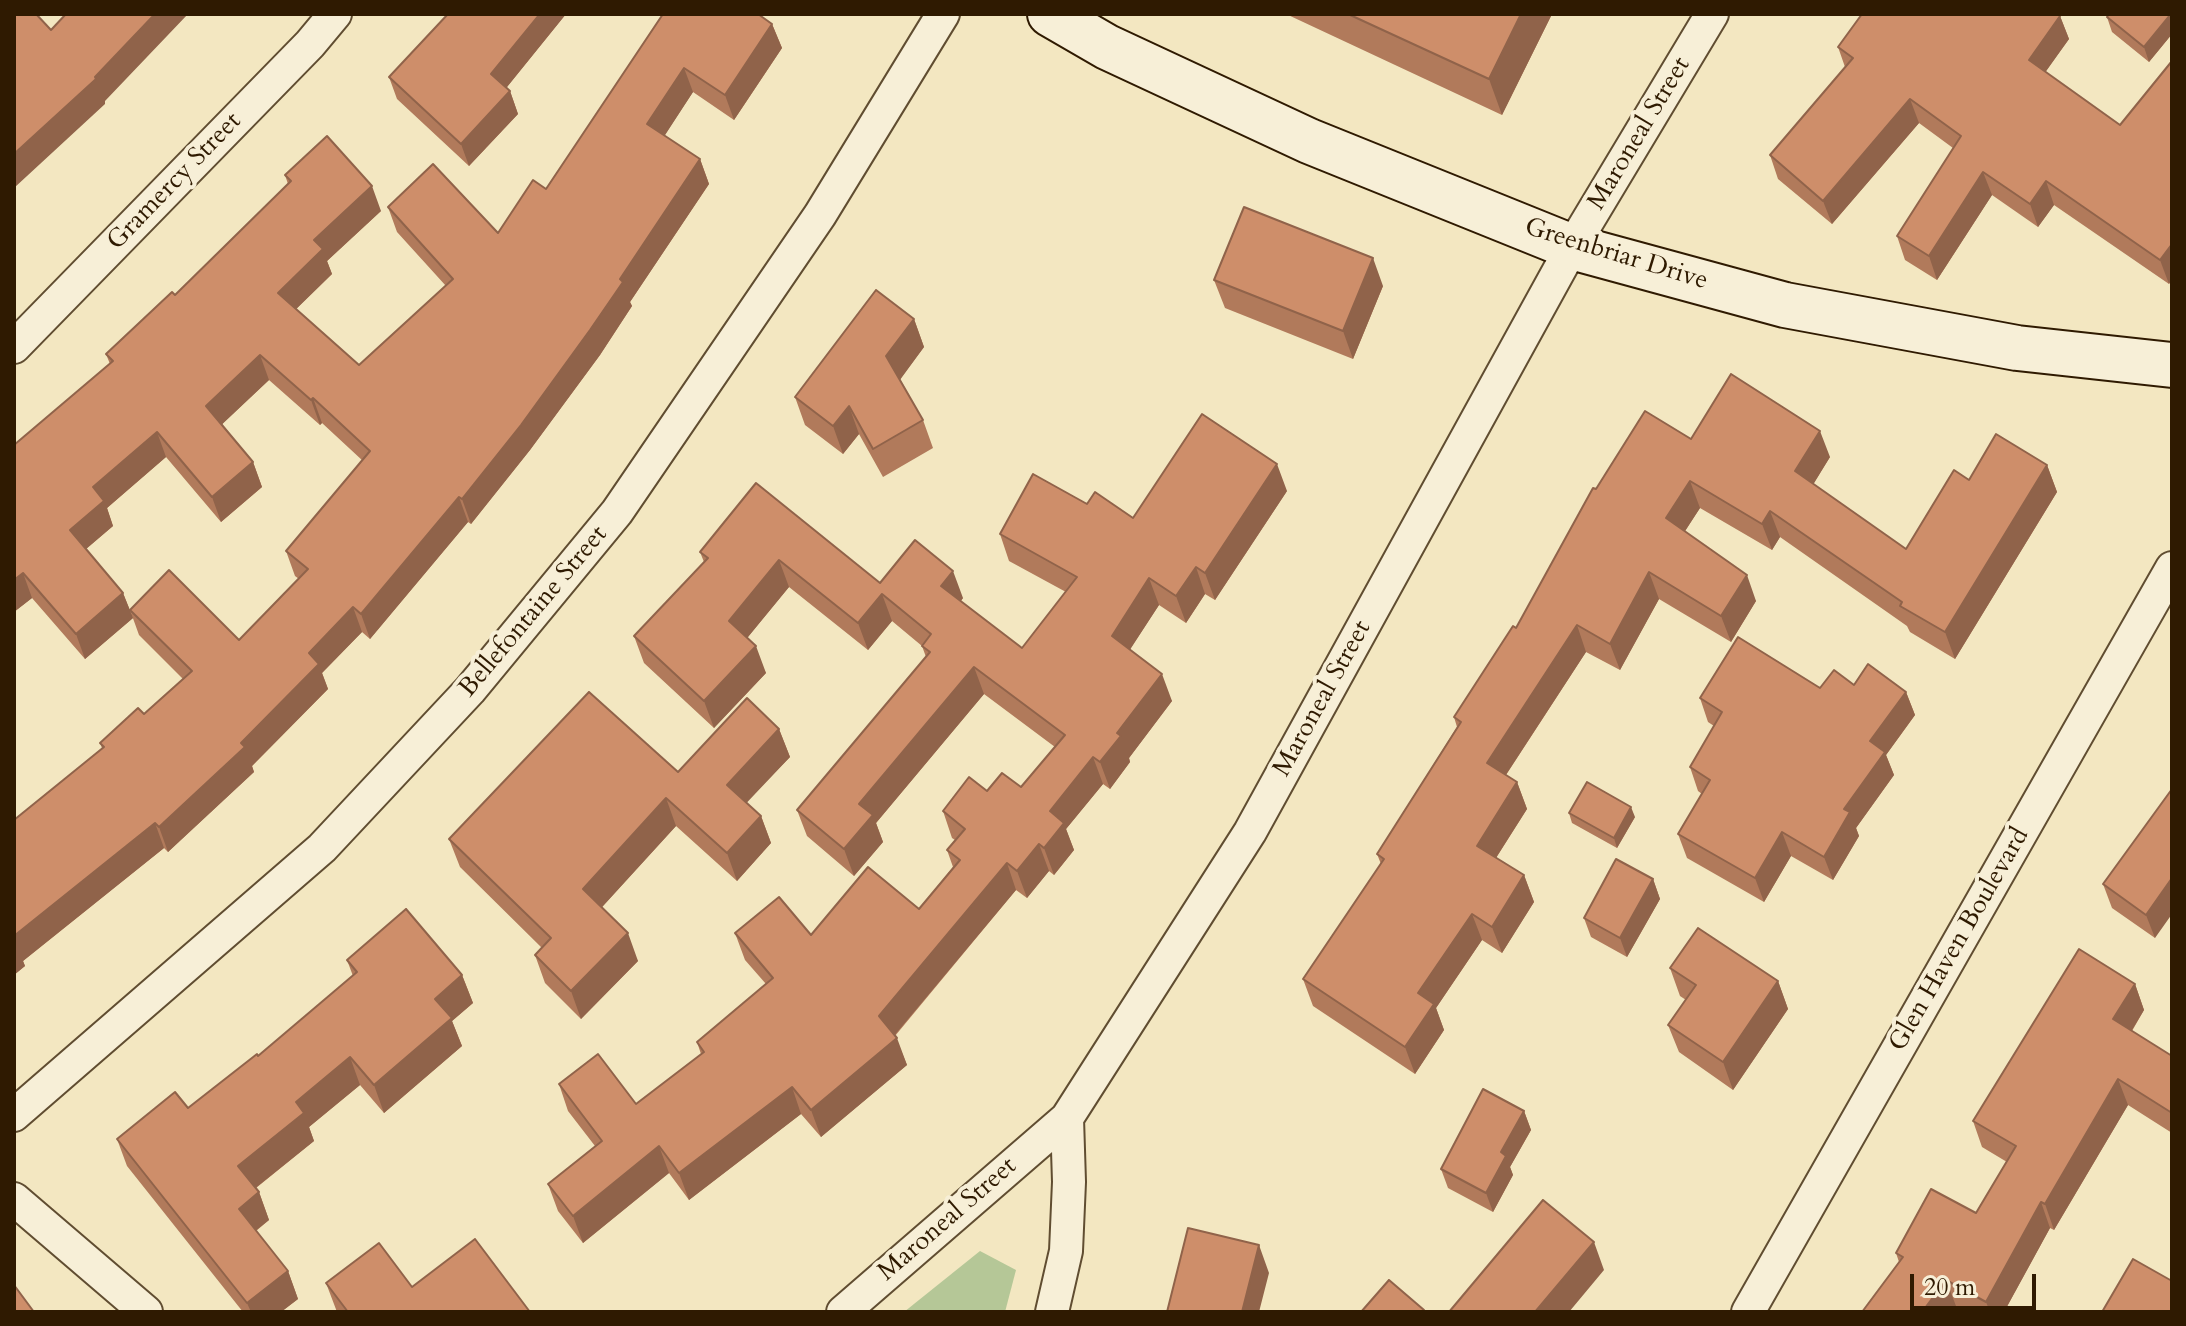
<!DOCTYPE html>
<html>
<head>
<meta charset="utf-8">
<style>
	body { margin:0 }
	#map { position:relative; width:2186px; height:1326px; overflow:hidden; background:#f3e7c1; font-family:Cardo,serif }
	canvas { display:block }
	.frame { position:absolute; inset:0; border:16px solid #2f1a01; pointer-events:none }
	.scale { position:absolute; left:1910px; top:1274px; width:126px; height:36px; box-sizing:border-box; border:4px solid #2f1a01; border-top:0; padding-left:10px; font-size:24px; line-height:28px; white-space:nowrap; color:#2f1a01; -webkit-text-stroke:6px #f7efd7; paint-order:stroke }
</style>
</head>
<body>
<div id="map">
<canvas width="2186" height="1326"></canvas>
<div class="frame"></div>
<div class="scale">20 m</div>
</div>
<script>
const g = document.querySelector('canvas').getContext('2d');
g.lineJoin = 'round';
function fillPath(path, color) {
  g.fillStyle = color;
  g.fill(path, 'evenodd');
}
function shape(rows) {
  const path = new Path2D();
  for (const r of rows) {
    path.moveTo(r[0], r[1]);
    for (let i = 2; i < r.length; i += 2) path.lineTo(r[i], r[i + 1]);
  }
  return path;
}
function trace(path, color, width, dash) {
  g.strokeStyle = color;
  g.lineWidth = width;
  g.lineCap = dash ? 'butt' : 'round';
  g.setLineDash(dash || []);
  g.stroke(path);
}
function write(font, color, halo, rows, align = 'center') {
  g.font = font + ' Cardo,serif';
  g.lineWidth = 8;
  g.setLineDash([]);
  g.textBaseline = 'middle';
  g.strokeStyle = halo;
  g.fillStyle = color;
  for (const [text, x, y, turn = 0] of rows) {
    g.save();
    g.translate(x, y);
    g.rotate((+turn || 0) * Math.PI / 180);
    g.textAlign = isNaN(turn) ? turn : align;
    if (halo) g.strokeText(text, 0, 0);
    g.fillText(text, 0, 0);
    g.restore();
  }
}
const green = shape([
	[980,1251,1016,1270,1005,1312,904,1312]
]);
const street = shape([
	[14,347,310,44,335,14],
	[14,1115,322,848,470,690,617,512,820,215,943,14],
	[14,1199,146,1312],
	[843,1312,1067,1118,1250,832,1572,247,1712,14],
	[1052,1312,1066,1251,1069,1182,1067,1118],
	[1748,1312,2172,568]
]);
const secondary = shape([
	[1050,14,1107,47,1309,141,1572,247,1785,305,2017,348,2172,365]
]);
const wall = shape([
	[448,14,566,14,506,88,510,91,518,114,469,166,397,99,389,77],
	[663,14,772,24,782,48,734,120,693,92,664,136,700,159,709,184,630,302,632,306,600,355,530,450,471,524,468,522,370,639,362,632,322,673,328,689,252,766,254,772,168,852,164,848,23,961,25,966,14,975,102,748,100,743,144,714,183,679,139,635,130,610,239,640,299,579,295,576,286,551,363,461,322,423,320,425,269,380,222,424,253,462,262,487,221,522,166,457,107,508,113,526,86,549,123,593,133,618,85,659,32,598,14,612,14,445,110,364,106,354,175,295,288,184,285,175,381,211,327,261,332,274,296,309,359,365,446,286,397,232,388,207,498,233,546,189],
	[1286,14,1552,14,1502,115],
	[2172,14,2172,34,2149,62,2112,32,2107,17],
	[2060,16,2069,39,2045,72,2120,125,2172,61,2172,279,2169,284,2054,205,2038,227,1992,195,1937,280,1905,260,1897,236,1953,148,1919,123,1832,224,1778,179,1770,155,1845,67,1838,47],
	[1214,280,1383,286,1353,359,1225,308],
	[914,319,924,347,900,379,923,420,933,448,883,477,859,434,843,454,805,425,795,397],
	[1691,439,1830,457,1813,484,1906,549,1969,480,2047,465,2057,492,1955,659,1910,632,1907,626,1780,537,1772,550,1700,508,1685,531,1756,601,1731,642,1659,599,1620,670,1586,652,1506,775,1517,782,1527,809,1496,858,1524,875,1534,902,1502,953,1482,940,1436,1008,1444,1030,1415,1074,1313,1006,1303,979,1381,864,1377,854,1457,727,1454,717,1516,628,1596,489],
	[756,483,880,583,963,598,961,601,1022,648,1066,592,1009,561,1000,534,1087,504,1133,518,1287,491,1215,600,1205,594,1186,623,1159,605,1130,649,1172,701,1129,758,1130,762,1110,789,1103,784,1066,829,1074,850,1054,875,1049,871,1027,898,1016,890,895,1036,907,1065,821,1137,801,1114,689,1200,669,1173,583,1243,558,1211,548,1184,595,1146,568,1111,559,1084,636,1104,701,1054,697,1042,766,984,745,960,735,933,811,935,919,909,953,867,947,850,955,840,952,838,943,811,987,791,1021,787,1055,747,984,694,876,823,883,842,854,876,807,836,797,810,926,657,922,646,892,621,868,650,789,587,747,638,766,673,714,728,644,663,634,636,704,562,700,552],
	[1854,685,1906,692,1915,715,1886,755,1894,775,1856,828,1859,836,1833,880,1791,856,1764,902,1687,858,1678,834,1702,794,1698,791,1690,767,1714,726,1708,722,1700,698],
	[779,729,790,757,746,802,761,816,771,843,737,881,676,826,602,907,638,961,581,1019,545,983,535,955,542,948,460,867,449,839,678,772],
	[2172,789,2155,938,2112,908,2103,884],
	[1569,813,1635,817,1617,848,1572,823],
	[1653,879,1660,899,1627,957,1591,937,1584,918],
	[347,960,462,975,473,1003,452,1021,462,1046,384,1113,360,1085,309,1127,314,1141,256,1188,259,1192,269,1220,256,1231,288,1271,298,1299,281,1312,243,1312,127,1166,117,1139,188,1108,258,1056,353,976],
	[1670,968,1778,981,1788,1009,1733,1090,1679,1052,1668,1025,1686,1000,1680,996],
	[2135,984,2144,1010,2132,1031,2172,1056,2172,1133,2128,1105,2054,1230,2050,1228,2004,1312,1966,1312,1956,1306,1951,1312,1862,1312,1899,1262,1896,1253,1976,1213,2007,1162,1982,1147,1973,1121],
	[1524,1111,1531,1130,1510,1167,1513,1175,1493,1212,1448,1188,1441,1169],
	[326,1283,412,1287,530,1312,337,1312]
]);
const shadedWall = shape([
	[155,14,188,14,105,101,105,104,14,188,14,154,95,77],
	[540,14,566,14,499,97,491,74],
	[1521,14,1552,14,1502,115,1489,79],
	[2171,14,2172,14,2172,34,2149,62,2144,47],
	[2060,16,2069,39,2037,84,2029,60],
	[772,24,782,48,734,120,725,95],
	[684,68,693,92,656,149,647,124],
	[510,91,518,114,469,166,461,144],
	[1910,99,1919,123,1832,224,1823,201],
	[700,159,709,184,630,302,632,306,600,355,530,450,471,524,462,499,620,279],
	[1983,172,1992,195,1937,280,1929,256],
	[2046,181,2054,205,2038,227,2030,204],
	[372,186,381,211,327,261,332,274,287,318,278,293,314,240],
	[2172,244,2172,279,2169,284,2160,260],
	[1373,258,1383,286,1353,359,1343,331],
	[914,319,924,347,897,384,886,356],
	[260,355,269,380,215,431,206,406],
	[313,398,322,423,320,425,311,400],
	[849,406,859,434,843,454,833,426],
	[1820,431,1830,457,1805,498,1795,471],
	[157,432,166,457,107,508,113,526,79,555,70,530,93,487],
	[253,462,262,487,221,522,212,497],
	[1277,464,1287,491,1215,600,1205,573],
	[2047,465,2057,492,1955,659,1945,632],
	[1690,481,1700,508,1676,545,1666,518],
	[459,497,468,522,370,639,361,614],
	[1770,511,1780,537,1772,550,1762,524],
	[779,560,789,587,739,648,729,621],
	[1196,567,1205,594,1186,623,1176,596],
	[953,571,963,598,951,613,941,586],
	[1649,572,1659,599,1620,670,1610,644],
	[23,573,32,598,14,612,14,580],
	[1747,575,1756,601,1731,642,1721,616],
	[1149,578,1159,605,1122,662,1112,636],
	[123,593,133,618,85,659,76,634],
	[882,594,892,621,868,650,858,623],
	[353,607,362,632,322,673,328,689,252,766,254,772,168,852,159,827,309,653],
	[1577,625,1586,652,1496,790,1487,763],
	[756,646,766,673,714,728,704,701],
	[974,667,984,694,876,823,883,842,854,876,844,849,859,804],
	[1162,674,1172,701,1129,758,1130,762,1110,789,1100,762,1117,733],
	[1906,692,1915,715,1886,755,1894,775,1856,828,1859,836,1833,880,1824,857,1870,741],
	[779,729,790,757,737,813,727,785],
	[1093,757,1103,784,1066,829,1074,850,1054,875,1044,848,1050,811],
	[1517,782,1527,809,1487,872,1477,846],
	[666,798,676,826,593,917,583,889],
	[1631,807,1635,817,1617,848,1614,838],
	[761,816,771,843,737,881,727,853],
	[155,823,164,848,23,961,25,966,14,975,14,936],
	[1782,832,1791,856,1764,902,1755,878],
	[1039,844,1049,871,1027,898,1017,871],
	[1007,863,1016,890,888,1043,879,1016],
	[1524,875,1534,902,1502,953,1492,927],
	[2172,878,2172,914,2155,938,2146,915],
	[1653,879,1660,899,1627,957,1620,938],
	[1472,914,1482,940,1436,1008,1444,1030,1415,1074,1405,1047,1418,993],
	[628,933,638,961,581,1019,571,991],
	[462,975,473,1003,452,1021,462,1046,384,1113,374,1085,435,999],
	[1778,981,1788,1009,1733,1090,1723,1062],
	[2135,984,2144,1010,2123,1045,2113,1019],
	[897,1038,907,1065,821,1137,811,1110],
	[350,1057,360,1085,309,1127,314,1141,248,1194,238,1166,296,1102],
	[2118,1079,2128,1105,2054,1230,2045,1204],
	[792,1087,801,1114,689,1200,679,1173],
	[1524,1111,1531,1130,1510,1167,1513,1175,1493,1212,1486,1193,1501,1152],
	[659,1146,669,1173,583,1243,573,1216],
	[259,1192,269,1220,249,1236,239,1209],
	[2041,1202,2050,1228,2004,1312,1990,1312,1986,1302],
	[1594,1242,1604,1270,1569,1312,1535,1312],
	[1259,1245,1269,1273,1259,1312,1242,1312],
	[288,1271,298,1299,281,1312,251,1312,247,1303],
	[1946,1280,1956,1306,1951,1312,1922,1312]
]);
const building = shape([
	[14,14,36,14,51,30,66,14,155,14,95,77,96,79,14,154,14,14],
	[448,14,540,14,491,74,510,91,461,144,389,77,448,14],
	[663,14,758,14,772,24,725,95,684,68,647,124,700,159,620,279,623,282,590,330,521,425,462,499,459,497,361,614,353,607,309,653,319,664,241,743,245,747,159,827,155,823,14,936,14,820,104,747,100,743,138,708,144,714,192,671,130,610,169,570,239,640,308,569,286,551,370,451,313,398,311,400,260,355,206,406,253,462,212,497,157,432,93,487,104,501,70,530,123,593,76,634,23,573,14,580,14,445,113,361,106,354,172,292,175,295,291,181,285,175,327,136,372,186,314,240,323,249,278,293,359,365,453,279,388,207,433,164,498,233,533,180,546,189,663,14],
	[1348,14,1521,14,1489,79,1348,14],
	[1862,14,2058,14,2060,16,2029,60,2120,125,2172,61,2172,244,2160,260,2046,181,2030,204,1983,172,1929,256,1897,236,1961,136,1910,99,1823,201,1770,155,1853,58,1838,47,1862,14],
	[2109,14,2171,14,2144,47,2107,17,2109,14],
	[1244,207,1373,258,1343,331,1214,280,1244,207],
	[876,290,914,319,886,356,923,420,873,449,849,406,833,426,795,397,876,290],
	[1731,374,1820,431,1795,471,1906,549,1954,470,1969,480,1996,434,2047,465,1945,632,1900,606,1902,602,1770,511,1762,524,1690,481,1666,518,1747,575,1721,616,1649,572,1610,644,1577,625,1487,763,1517,782,1477,846,1524,875,1492,927,1472,914,1418,993,1434,1004,1405,1047,1303,979,1384,859,1377,854,1461,722,1454,717,1513,626,1516,628,1593,488,1596,489,1645,411,1691,439,1731,374],
	[1202,414,1277,464,1205,573,1196,567,1176,596,1149,578,1112,636,1162,674,1117,733,1121,736,1100,762,1093,757,1050,811,1064,823,1044,848,1039,844,1017,871,1007,863,879,1016,897,1038,811,1110,792,1087,679,1173,659,1146,573,1216,548,1184,602,1141,559,1084,598,1054,636,1104,704,1052,697,1042,773,978,735,933,779,897,811,935,868,867,919,909,960,860,947,850,965,829,943,811,969,777,987,791,1002,773,1021,787,1065,735,974,667,859,804,873,815,844,849,797,810,930,652,922,646,931,634,882,594,858,623,779,560,729,621,756,646,704,701,634,636,708,558,700,552,756,483,880,583,915,540,953,571,941,586,1022,648,1077,577,1000,534,1033,474,1087,504,1095,492,1133,518,1202,414],
	[1738,637,1820,688,1834,670,1854,685,1868,664,1906,692,1870,741,1885,752,1844,809,1850,812,1824,857,1782,832,1755,878,1678,834,1710,780,1690,767,1722,712,1700,698,1738,637],
	[589,692,678,772,747,698,779,729,727,785,761,816,727,853,666,798,583,889,628,933,571,991,535,955,551,938,449,839,589,692],
	[1587,782,1631,807,1614,838,1569,813,1587,782],
	[2172,789,2172,878,2146,915,2103,884,2172,789],
	[1616,859,1653,879,1620,938,1584,918,1616,859],
	[406,909,462,975,435,999,452,1018,374,1085,350,1057,296,1102,304,1113,238,1166,259,1192,239,1209,288,1271,247,1303,117,1139,175,1092,188,1108,257,1054,258,1056,357,972,347,960,406,909],
	[1698,928,1778,981,1723,1062,1668,1025,1696,985,1670,968,1698,928],
	[2079,949,2135,984,2113,1019,2172,1056,2172,1113,2118,1079,2045,1204,2041,1202,1986,1302,1946,1280,1922,1312,1862,1312,1903,1257,1896,1253,1931,1189,1976,1213,2016,1146,1973,1121,2079,949],
	[1483,1089,1524,1111,1501,1152,1506,1156,1486,1193,1441,1169,1483,1089],
	[1543,1200,1594,1242,1535,1312,1449,1312,1543,1200],
	[1188,1228,1259,1245,1242,1312,1167,1312,1188,1228],
	[475,1239,530,1312,348,1312,326,1283,379,1243,412,1287,475,1239],
	[2133,1259,2172,1281,2172,1312,2102,1312,2133,1259],
	[1389,1280,1424,1310,1423,1312,1361,1312,1389,1280],
	[14,1285,34,1312,14,1312,14,1285]
]);
const streetNames = [
	["Maroneal Street",1640,134,-59],
	["Gramercy Street",175,182,-46],
	["Greenbriar Drive",1616,255,17],
	["Bellefontaine Street",534,612,-50],
	["Maroneal Street",1323,699,-61],
	["Glen Haven Boulevard",1960,940,-60],
	["Maroneal Street",948,1220,-41]
];
fillPath(green, '#b5c797');
trace(street, '#604d31', 36);
trace(secondary, '#2f1a01', 48);
trace(street, '#f7efd7', 32);
trace(secondary, '#f7efd7', 44);
fillPath(wall, '#b17a5b');
fillPath(shadedWall, '#90634a');
fillPath(building, '#ce8e6a');
trace(building, '#90634a', 2);
write('26px', '#2f1a01', '#f7efd7', streetNames);
</script>
</body>
</html>
